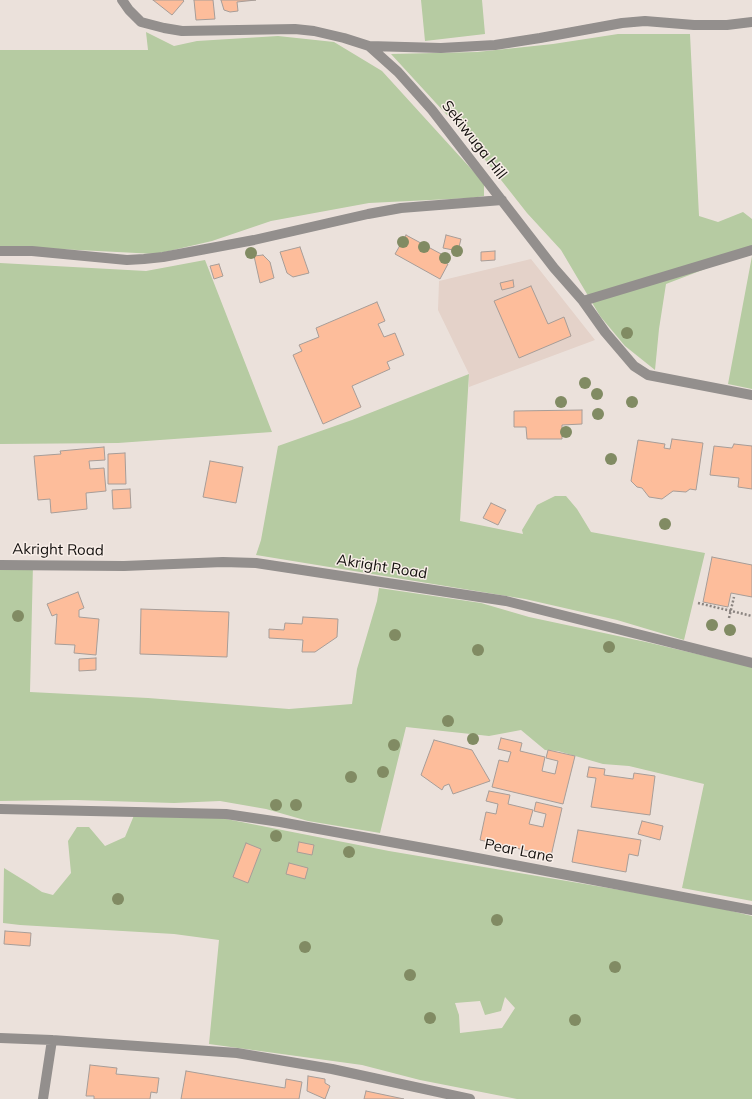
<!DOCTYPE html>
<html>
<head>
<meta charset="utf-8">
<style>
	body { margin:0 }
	canvas { display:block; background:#ebe1db }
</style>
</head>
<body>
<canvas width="752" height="1099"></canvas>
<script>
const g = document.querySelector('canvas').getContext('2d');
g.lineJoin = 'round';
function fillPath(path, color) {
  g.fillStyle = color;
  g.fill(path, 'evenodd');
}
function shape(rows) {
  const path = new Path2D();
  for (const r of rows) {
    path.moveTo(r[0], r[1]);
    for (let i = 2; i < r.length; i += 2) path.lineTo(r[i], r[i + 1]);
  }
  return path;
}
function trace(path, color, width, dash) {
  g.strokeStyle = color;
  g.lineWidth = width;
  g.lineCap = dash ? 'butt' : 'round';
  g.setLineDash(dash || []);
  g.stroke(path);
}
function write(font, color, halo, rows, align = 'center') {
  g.font = font + ' Mulish,sans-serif';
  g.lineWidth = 3;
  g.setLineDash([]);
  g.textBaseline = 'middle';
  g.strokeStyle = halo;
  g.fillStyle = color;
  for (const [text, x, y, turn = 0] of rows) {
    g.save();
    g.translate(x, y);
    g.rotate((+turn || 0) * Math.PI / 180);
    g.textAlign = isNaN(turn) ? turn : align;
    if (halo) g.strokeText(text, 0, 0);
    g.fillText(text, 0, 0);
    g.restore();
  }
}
const built = shape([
	[531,259,595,340,469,387,469,374,438,310,439,281]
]);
const green = shape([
	[421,0,482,0,485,34,425,41],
	[146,32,174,46,197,41,278,36,334,42,382,71,484,183,484,196,471,198,369,203,271,221,212,241,156,254,0,246,0,50,148,50],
	[618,34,690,34,699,216,718,222,743,212,752,219,752,251,666,284,659,329,655,370,625,346,600,316,561,250,527,213,468,138,391,54,477,52,553,44],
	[752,256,752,389,728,384],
	[205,260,272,432,118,443,0,444,0,263,146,271],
	[469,374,460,521,523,534,522,530,537,505,555,496,566,496,577,509,591,532,705,553,684,640,617,620,525,599,256,555,261,540,278,446,352,420],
	[0,564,33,564,30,692,148,698,289,709,352,704,357,669,377,601,379,588,481,603,529,617,646,642,752,667,752,901,682,888,704,784,629,766,603,764,558,751,545,750,521,730,489,736,406,727,380,833,308,821,266,809,220,801,174,803,75,800,0,801],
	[135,813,221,818,389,851,703,904,752,916,752,1099,517,1099,420,1080,362,1065,209,1044,219,940,174,934,20,925,3,923,4,868,30,884,42,892,53,895,71,873,68,841,77,827,89,827,105,846,125,837],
	[505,997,515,1008,502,1028,460,1033,459,1015,455,1003,480,1001,485,1015,501,1011]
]);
const building = shape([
	[153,0,183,0,184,1,172,15,153,0],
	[194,0,213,0,215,19,196,20,194,0],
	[221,0,256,0,237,2,238,11,230,12,224,10,221,0],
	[406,235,443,255,440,260,448,264,440,279,395,254,406,235],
	[446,235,461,239,458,251,443,248,446,235],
	[300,247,309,273,293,277,287,273,280,252,300,247],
	[495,251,495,260,481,261,481,252,495,251],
	[263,255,270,262,274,278,260,283,254,256,263,255],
	[219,264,223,276,214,279,210,266,219,264],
	[513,280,514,287,502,290,500,283,513,280],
	[531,286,548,324,564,317,571,336,519,358,494,301,531,286],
	[377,302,385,321,378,324,384,337,395,333,404,355,387,362,390,369,352,386,361,407,323,424,293,355,302,351,299,345,319,337,316,328,377,302],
	[582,410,582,424,562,425,562,439,527,439,526,427,514,427,514,411,582,410],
	[672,439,703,443,696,490,690,489,686,492,673,491,662,499,649,497,642,488,637,487,631,481,638,440,665,444,664,448,670,449,672,439],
	[734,444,752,446,752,489,738,487,739,478,710,475,714,446,732,448,734,444],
	[104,447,105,460,89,461,90,469,104,468,106,491,86,493,87,509,51,513,50,499,38,500,34,456,61,454,60,451,104,447],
	[125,453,126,484,108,484,108,454,125,453],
	[210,461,243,467,236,503,203,497,210,461],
	[130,489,131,508,113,509,112,490,130,489],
	[491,503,506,510,498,525,483,518,491,503],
	[712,557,752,565,752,597,731,593,728,607,703,602,712,557],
	[78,592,84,608,79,610,79,617,99,619,96,655,74,653,75,645,55,644,57,614,52,616,47,604,78,592],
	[141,609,229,612,227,657,140,654,141,609],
	[303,617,338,619,337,637,315,652,302,652,303,640,269,638,269,629,284,630,285,623,302,624,303,617],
	[96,658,96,670,79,671,79,659,96,658],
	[501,738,522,743,520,751,545,757,542,771,555,774,558,761,546,758,548,750,575,756,563,804,492,787,499,760,508,762,511,752,498,749,501,738],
	[434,740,472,750,490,781,453,794,449,784,444,786,442,790,421,775,434,740],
	[589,767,605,769,604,775,633,779,634,773,655,776,650,815,591,807,596,778,587,777,589,767],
	[489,791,510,795,508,804,533,810,529,824,543,827,546,814,534,811,536,802,562,808,551,856,480,840,486,812,496,814,498,804,486,801,489,791],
	[642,821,663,826,660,840,638,834,642,821],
	[578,830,641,840,638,856,629,854,626,872,572,862,578,830],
	[299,842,314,845,312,855,297,852,299,842],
	[246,843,261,849,248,883,233,877,246,843],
	[289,863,308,868,305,879,286,874,289,863],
	[5,931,31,933,30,946,4,944,5,931],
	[90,1065,117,1068,116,1074,159,1078,157,1093,151,1092,150,1099,94,1099,94,1096,86,1096,90,1065],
	[186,1071,285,1088,286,1079,302,1082,299,1099,181,1099,186,1071],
	[308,1076,325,1079,325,1083,330,1086,325,1099,307,1091,308,1076],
	[366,1091,404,1099,364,1099,366,1091]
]);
const path = shape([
	[698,603,752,616],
	[729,618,734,597]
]);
const minor = shape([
	[122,0,129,10,141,22,164,28,182,31,295,29,314,31,344,38,369,46,398,72,432,110,554,268,583,301,605,332,634,366,648,375,752,395],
	[369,46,441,48,495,45,540,38,622,23,645,21,694,25,727,25,752,22],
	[0,251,32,251,127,260,144,259,163,257,254,240,368,214,401,208,502,200],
	[583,301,752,250],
	[0,565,124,566,223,562,256,563,506,601,752,663],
	[0,809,226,814,280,822,451,853,752,910],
	[0,1038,52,1040,237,1053,332,1069,470,1099],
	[43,1099,52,1040]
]);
const trees = [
	[403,242],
	[424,247],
	[457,251],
	[251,253],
	[445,258],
	[627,333],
	[585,383],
	[597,394],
	[561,402],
	[632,402],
	[598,414],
	[566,432],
	[611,459],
	[665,524],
	[18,616],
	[712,625],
	[730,630],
	[395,635],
	[609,647],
	[478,650],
	[448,721],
	[473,739],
	[394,745],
	[383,772],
	[351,777],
	[276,805],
	[296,805],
	[276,836],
	[349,852],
	[118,899],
	[497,920],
	[305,947],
	[615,967],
	[410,975],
	[430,1018],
	[575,1020]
];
const streetNames = [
	["Sekiwuga Hill",474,140,52],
	["Akright Road",58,550,1],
	["Akright Road",382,567,9],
	["Pear Lane",519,851,11]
];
fillPath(built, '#e4d2c9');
fillPath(green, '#b6cba2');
fillPath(building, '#fdbd9b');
trace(building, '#a79d98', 1);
trace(path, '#8b8480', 2.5, [2, 2]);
trace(minor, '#938f8d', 10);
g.fillStyle = '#818b63';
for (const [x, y] of trees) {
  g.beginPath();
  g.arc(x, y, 6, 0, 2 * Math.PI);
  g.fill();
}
write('15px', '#120f0d', '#f8eee8', streetNames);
</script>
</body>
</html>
